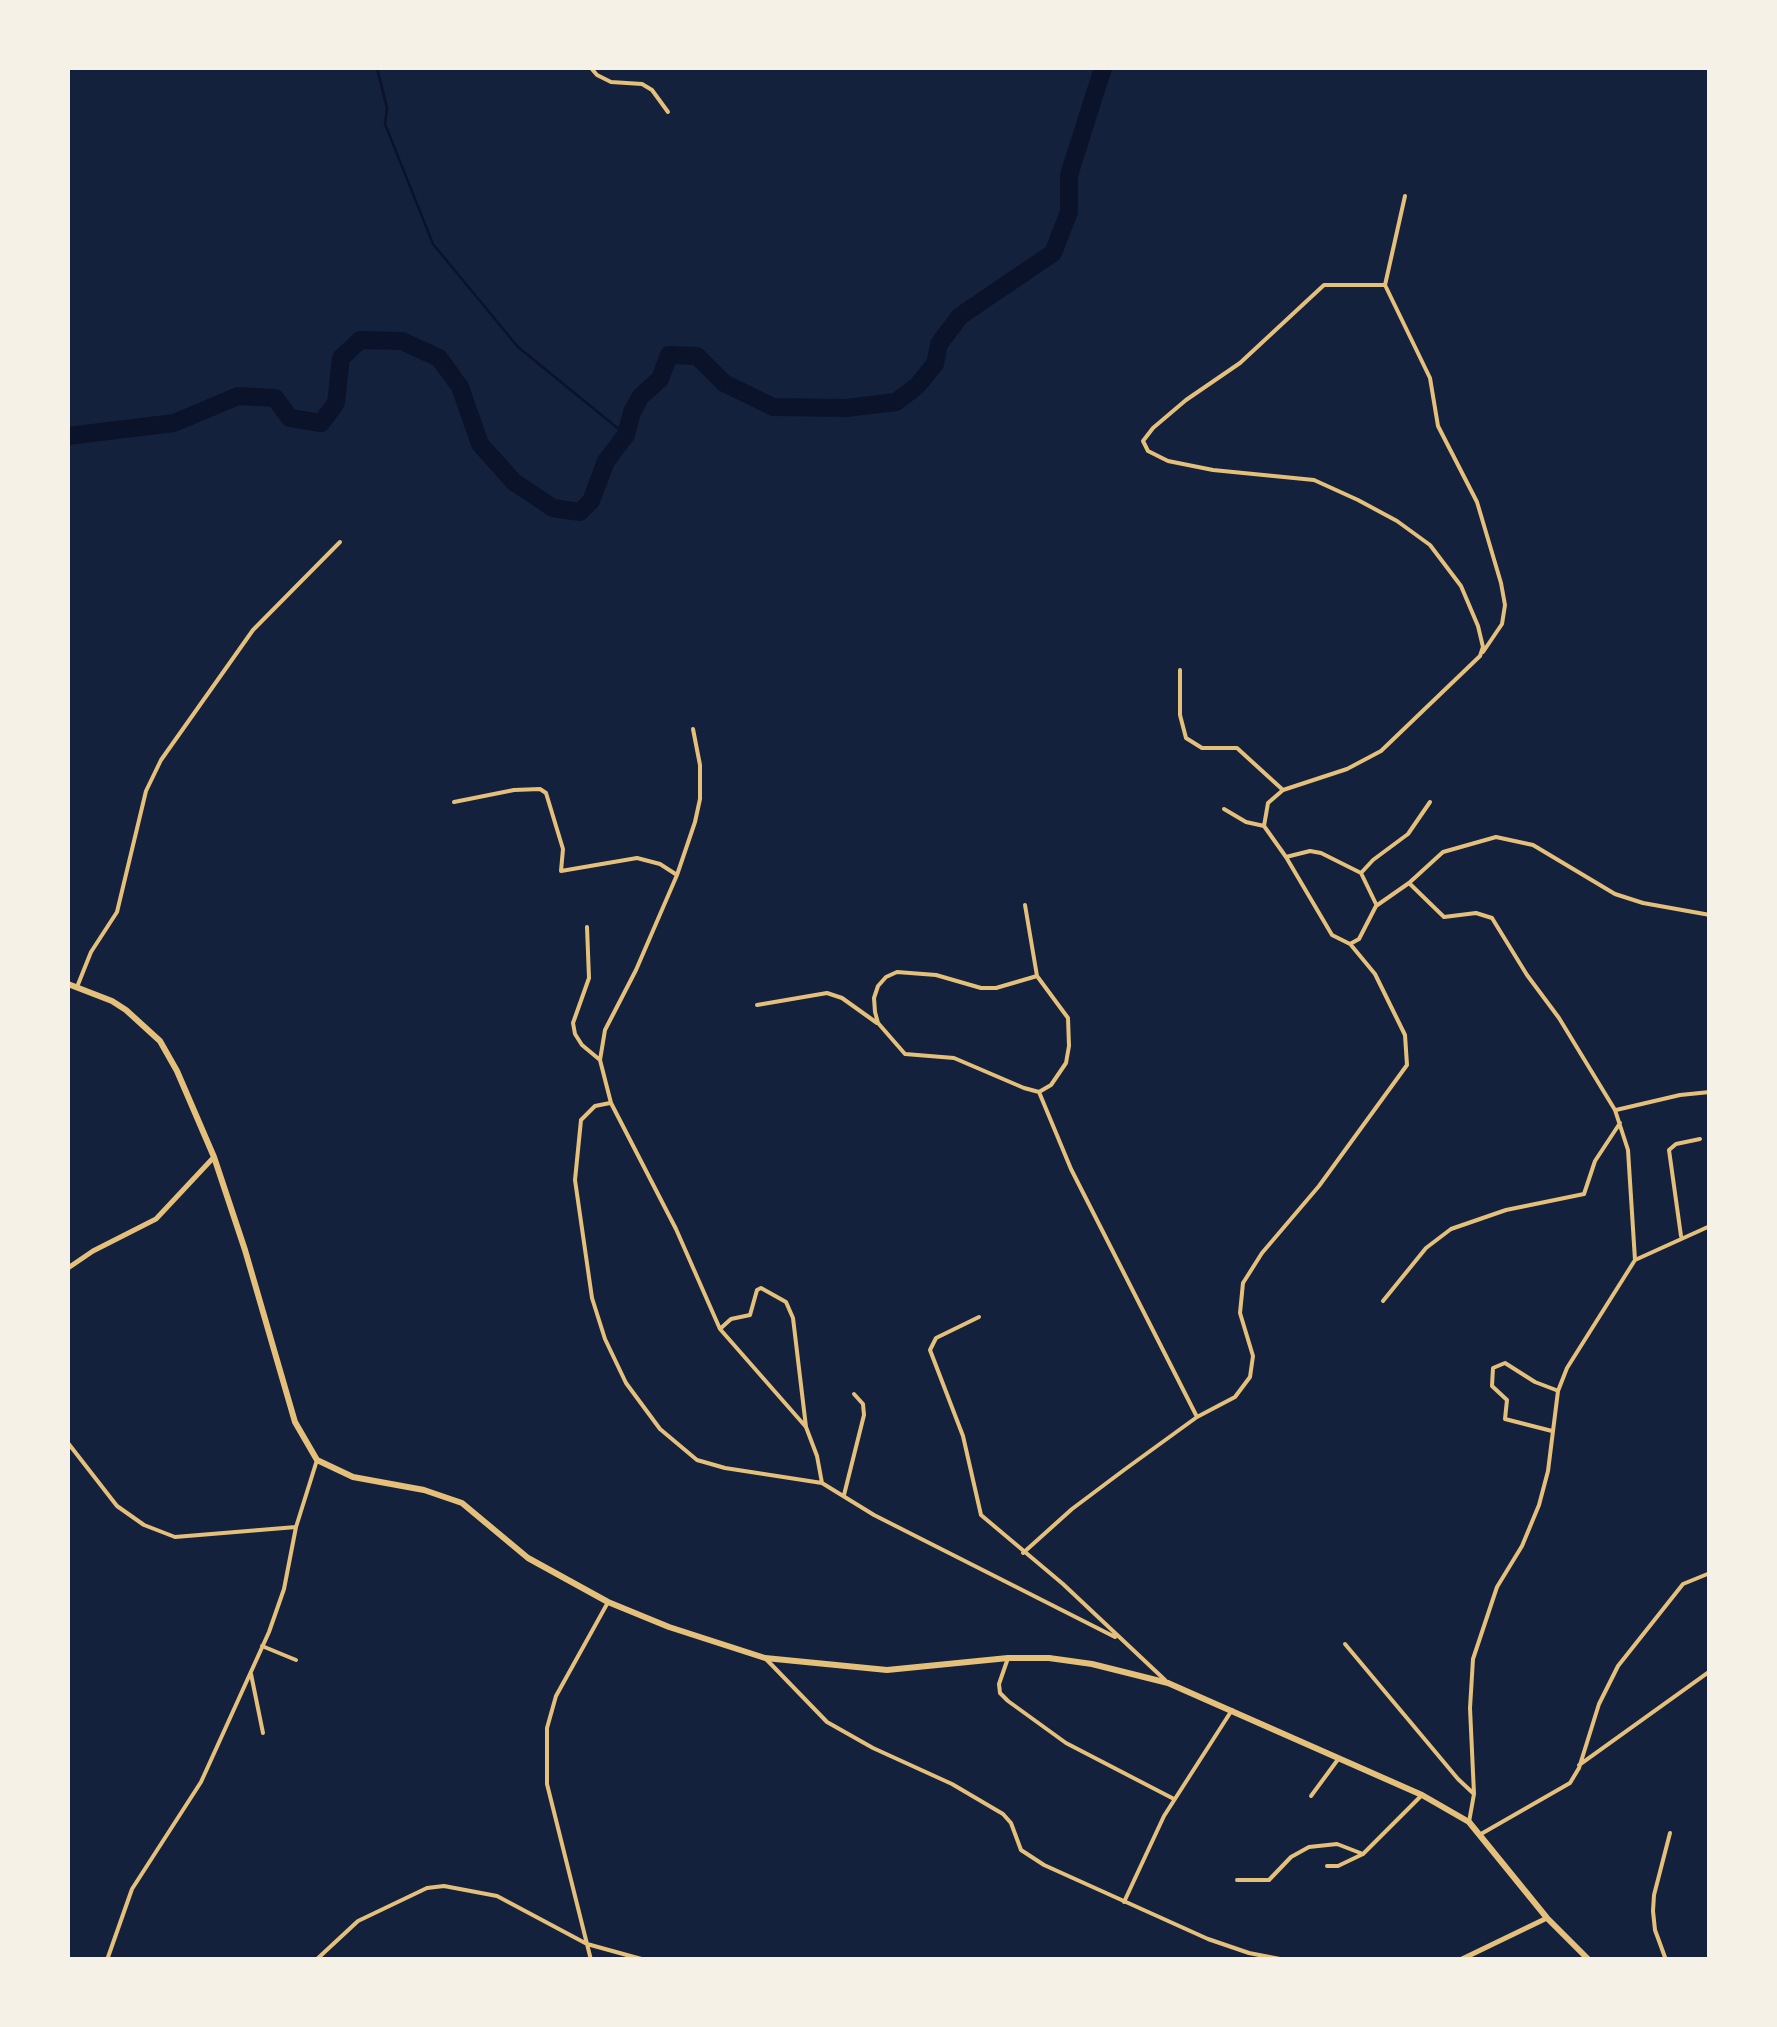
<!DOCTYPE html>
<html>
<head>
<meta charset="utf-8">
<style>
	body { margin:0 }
	#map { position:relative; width:1777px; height:2027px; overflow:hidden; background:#14213d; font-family:Roboto,sans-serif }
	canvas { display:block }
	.frame { position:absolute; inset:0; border:70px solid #f6f1e7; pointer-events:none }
</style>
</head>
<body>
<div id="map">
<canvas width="1777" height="2027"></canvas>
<div class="frame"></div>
</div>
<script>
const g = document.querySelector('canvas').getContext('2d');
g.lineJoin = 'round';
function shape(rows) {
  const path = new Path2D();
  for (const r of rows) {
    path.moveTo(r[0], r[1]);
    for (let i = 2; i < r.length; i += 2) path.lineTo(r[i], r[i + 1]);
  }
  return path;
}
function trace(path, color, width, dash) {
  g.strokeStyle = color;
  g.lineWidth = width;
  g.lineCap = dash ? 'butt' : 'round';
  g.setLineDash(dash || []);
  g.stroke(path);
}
const stream = shape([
	[377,68,387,108,385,124,433,244,518,347,626,435]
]);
const river = shape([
	[68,436,174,423,238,396,275,398,290,418,321,423,336,403,341,358,360,340,402,341,439,358,460,387,480,444,514,482,553,508,580,512,591,501,606,461,626,435,632,412,641,396,660,379,669,355,697,356,724,383,773,407,846,408,896,402,917,386,935,364,939,344,960,316,1053,253,1069,212,1069,175,1103,68]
]);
const minor = shape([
	[591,68,597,75,611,82,642,84,652,90,668,112],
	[1405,196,1385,285,1430,378,1438,426,1477,502,1501,583,1505,605,1502,624,1483,652],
	[1385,285,1324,285,1240,363,1186,400,1153,428,1143,441,1148,451,1168,461,1213,470,1314,480,1358,500,1397,521,1430,545,1461,586,1478,626,1483,647,1480,656,1381,751,1347,769,1283,790,1268,803,1264,826,1286,857,1332,935,1350,944,1359,939,1376,906,1409,883,1443,852,1496,837,1533,845,1615,894,1643,903,1710,915],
	[1180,670,1180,715,1186,738,1202,748,1237,748,1283,790],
	[693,729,700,765,700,799,695,822,677,875,636,970,605,1030,600,1060,611,1103,676,1229,720,1329,806,1427,817,1456,822,1483,874,1515,1115,1637],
	[454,802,514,790,540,789,546,793,563,849,561,871,637,858,660,864,677,875],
	[1224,809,1246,822,1264,826],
	[1286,857,1310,851,1321,853,1361,873,1376,904],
	[1361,873,1373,860,1408,834,1430,802],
	[1409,883,1444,917,1476,913,1492,918,1527,975,1559,1018,1615,1110,1628,1150,1635,1260],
	[1025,905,1037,976,1068,1018,1069,1046,1066,1063,1051,1085,1039,1092,1024,1088,954,1058,905,1054,878,1023,875,1012,874,998,878,986,886,977,897,972,936,975,981,988,996,988,1037,976],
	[587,927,589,978,573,1023,575,1034,582,1045,600,1060],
	[77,987,91,952,117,912,146,791,161,760,253,630,340,542],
	[757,1005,827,993,842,998,877,1023],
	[1039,1092,1071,1169,1196,1415],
	[610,1103,595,1106,581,1120,575,1180,592,1298,605,1339,626,1383,660,1429,697,1460,725,1468,822,1483],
	[1616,1110,1680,1095,1710,1092],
	[1681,1236,1669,1150,1676,1144,1700,1139],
	[1383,1301,1426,1248,1451,1229,1506,1210,1584,1194,1595,1161,1620,1123],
	[979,1317,936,1338,930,1350,963,1436,981,1515,1063,1584,1165,1680],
	[721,1328,731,1319,750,1315,757,1290,761,1288,786,1302,793,1318,806,1427],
	[1552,1431,1505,1419,1507,1400,1492,1386,1493,1368,1505,1363,1535,1382,1556,1390],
	[68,1443,117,1506,144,1525,175,1537,296,1527],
	[844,1495,864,1415,863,1404,854,1394],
	[1023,1553,1072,1509,1124,1470,1197,1417,1235,1397,1250,1377,1253,1356,1240,1313,1243,1283,1262,1253,1319,1186,1407,1065,1405,1035,1375,974,1351,945],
	[1345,1644,1458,1779,1474,1794],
	[262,1646,296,1660],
	[1008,1658,999,1684,1000,1693,1008,1701,1066,1743,1174,1799],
	[766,1659,827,1722,873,1748,952,1784,1003,1814,1011,1823,1021,1850,1044,1865,1208,1939,1249,1953,1285,1960],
	[251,1674,263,1733],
	[1579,1765,1710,1671],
	[1311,1796,1339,1758],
	[1469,1822,1474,1794,1470,1708,1473,1659,1497,1587,1522,1546,1539,1505,1548,1471,1558,1391,1567,1368,1635,1260,1710,1226],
	[1481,1834,1570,1783,1579,1768,1599,1704,1618,1666,1683,1584,1710,1573],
	[1327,1866,1338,1866,1363,1854,1422,1795],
	[1237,1880,1269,1880,1291,1857,1309,1847,1337,1844,1363,1854],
	[1124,1902,1164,1816,1232,1710],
	[107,1960,132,1889,201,1782,269,1632,284,1589,296,1527,317,1460],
	[316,1960,358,1921,427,1888,444,1886,497,1896,587,1944,645,1960],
	[591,1960,547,1784,547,1728,556,1696,607,1604],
	[1666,1960,1655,1930,1653,1911,1654,1895,1670,1833]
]);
const tertiary = shape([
	[68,1268,93,1251,156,1219,214,1157],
	[1460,1960,1547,1918]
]);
const secondary = shape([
	[68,984,112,1001,126,1010,160,1041,177,1071,214,1157,245,1250,295,1422,317,1460,353,1477,424,1490,462,1503,528,1558,608,1602,669,1627,765,1658,887,1670,1008,1658,1049,1658,1092,1664,1168,1683,1422,1795,1469,1822,1547,1918,1589,1960]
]);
trace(stream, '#0b132b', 2.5);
trace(river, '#0b132b', 18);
trace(minor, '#e5c07b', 4);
trace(tertiary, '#e5c07b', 5);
trace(secondary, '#e5c07b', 6);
</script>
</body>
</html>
